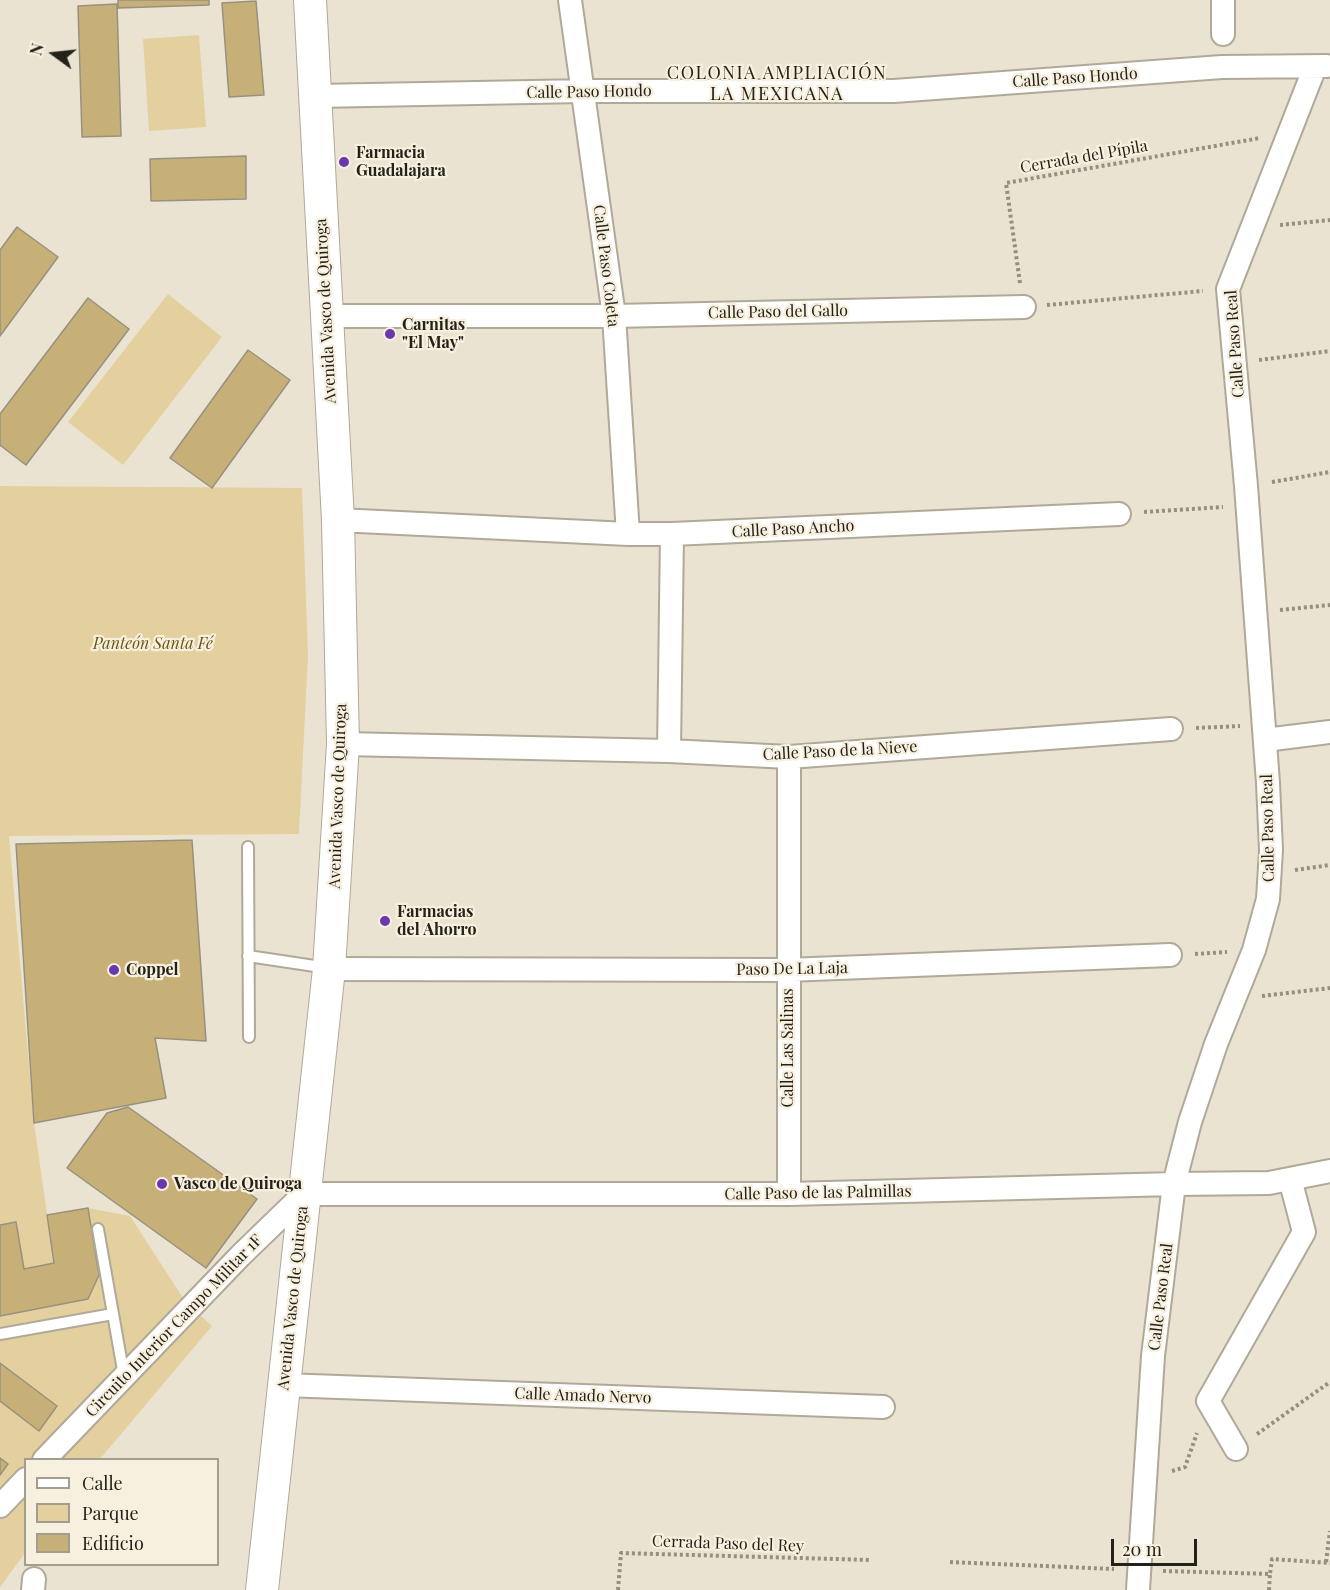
<!DOCTYPE html>
<html>
<head>
<meta charset="utf-8">
<style>
	body { margin:0 }
	#map { position:relative; width:1330px; height:1590px; overflow:hidden; background:#ebe3d1; font-family:"Playfair Display",serif }
	canvas { display:block }
	.legend { position:absolute; left:24px; top:1458px; width:195px; height:108px; box-sizing:border-box; background:#f8f0de; border:2px solid #a39d90; margin:0; padding:8px 10px; list-style:none; font-size:18px; color:#24211a }
	.legend li { display:flex; align-items:center; gap:12px; height:30px }
	.legend b { width:30px; border:2px solid #a39d90 }
	.north { position:absolute; left:24px; top:24px; width:60px; height:60px; -webkit-text-stroke:4px #f8f0de; paint-order:stroke; rotate:285deg; font-size:16px; font-weight:700; line-height:24px; text-align:center; color:#24211a }
	.north::after { content:''; display:block; margin:auto; width:21px; height:27px; background:#24211a; clip-path:polygon(50% 0,100% 100%,50% 72%,0 100%) }
	.scale { position:absolute; left:1111px; top:1539px; width:86px; height:27px; box-sizing:border-box; border:3px solid #24211a; border-top:0; padding-left:8px; font-size:18px; line-height:21px; white-space:nowrap; color:#24211a; -webkit-text-stroke:4px #f8f0de; paint-order:stroke }
</style>
</head>
<body>
<div id="map">
<canvas width="1330" height="1590"></canvas>
<ul class="legend">
<li><b style="height:8px;background:#fff"></b>Calle</li>
<li><b style="height:16px;background:#e4d09f"></b>Parque</li>
<li><b style="height:16px;background:#c7b078"></b>Edificio</li>
</ul>
<div class="north">N</div>
<div class="scale">20 m</div>
</div>
<script>
const g = document.querySelector('canvas').getContext('2d');
g.lineJoin = 'round';
function fillPath(path, color) {
  g.fillStyle = color;
  g.fill(path, 'evenodd');
}
function shape(rows) {
  const path = new Path2D();
  for (const r of rows) {
    path.moveTo(r[0], r[1]);
    for (let i = 2; i < r.length; i += 2) path.lineTo(r[i], r[i + 1]);
  }
  return path;
}
function trace(path, color, width, dash) {
  g.strokeStyle = color;
  g.lineWidth = width;
  g.lineCap = dash ? 'butt' : 'round';
  g.setLineDash(dash || []);
  g.stroke(path);
}
function write(font, color, halo, rows, align = 'center') {
  g.font = font + ' "Playfair Display",serif';
  g.lineWidth = 4.5;
  g.setLineDash([]);
  g.textBaseline = 'middle';
  g.strokeStyle = halo;
  g.fillStyle = color;
  for (const [text, x, y, turn = 0] of rows) {
    g.save();
    g.translate(x, y);
    g.rotate((+turn || 0) * Math.PI / 180);
    g.textAlign = isNaN(turn) ? turn : align;
    if (halo) g.strokeText(text, 0, 0);
    g.fillText(text, 0, 0);
    g.restore();
  }
}
const green = shape([
	[199,35,206,127,149,131,143,39],
	[168,294,222,337,123,465,68,422],
	[0,486,302,488,308,655,299,834,9,836,34,1123,47,1214,88,1208,130,1216,185,1301,212,1326,100,1459,26,1460,25,1553,0,1587]
]);
const building = shape([
	[118,0,209,0,209,5,118,8,118,0],
	[256,1,264,95,229,97,222,3,256,1],
	[117,4,121,136,82,137,78,6,117,4],
	[246,156,246,199,151,201,150,159,246,156],
	[17,227,58,257,0,336,0,250,17,227],
	[88,298,129,329,26,465,0,445,0,414,88,298],
	[248,350,290,380,212,488,170,458,248,350],
	[192,840,206,1041,155,1038,166,1098,34,1123,16,844,192,840],
	[128,1107,257,1199,206,1268,67,1168,107,1113,128,1107],
	[88,1208,99,1275,88,1299,0,1316,0,1225,16,1222,24,1269,54,1263,47,1215,88,1208],
	[0,1363,57,1406,39,1431,0,1401,0,1363],
	[0,1458,8,1464,0,1475,0,1458]
]);
const path = shape([
	[1280,225,1330,220],
	[1020,283,1006,183,1260,138],
	[1047,305,1203,291],
	[1259,360,1330,351],
	[1272,482,1330,472],
	[1144,512,1223,507],
	[1280,610,1330,605],
	[1196,728,1240,726],
	[1295,870,1330,865],
	[1195,954,1227,952],
	[1262,996,1330,988],
	[1257,1434,1330,1382],
	[1172,1471,1185,1467,1197,1433],
	[950,1562,1114,1569],
	[1326,1562,1330,1531],
	[1163,1571,1270,1574,1272,1559,1330,1563],
	[618,1590,621,1553,871,1560],
	[1269,1590,1270,1574]
]);
const lane = shape([
	[248,847,249,1037],
	[248,956,328,968],
	[98,1229,124,1376],
	[0,1334,113,1314]
]);
const street = shape([
	[570,0,614,316,628,534],
	[1223,34,1223,0],
	[316,96,584,91,894,91,1222,67,1327,66],
	[326,316,614,316,1024,307],
	[338,520,628,534,672,534,1119,514],
	[1265,740,1330,732],
	[343,744,669,751,789,757,1171,729],
	[669,751,672,534],
	[329,969,787,970,1170,955],
	[789,1194,789,757],
	[284,1385,883,1407],
	[1236,1449,1208,1401,1304,1232,1290,1179],
	[44,1460,240,1256,304,1194,789,1194,1174,1184,1269,1183,1330,1171],
	[0,1506,26,1479],
	[33,1590,34,1579],
	[1138,1590,1153,1356,1174,1184,1190,1122,1216,1044,1254,950,1268,899,1271,850,1268,783,1246,486,1228,289,1315,67]
]);
const secondary = shape([
	[262,1590,329,969,343,744,338,520,310,0]
]);
const markers = [
	[344,162,6,"#6938af"],
	[390,334,6,"#6938af"],
	[385,921,6,"#6938af"],
	[114,970,6,"#6938af"],
	[162,1184,6,"#6938af"]
];
const streetNames = [
	["Calle Paso Hondo",1075,78,-4],
	["Calle Paso Hondo",589,92,-1],
	["Cerrada del Pípila",1084,157,-10],
	["Calle Paso Coleta",606,266,83],
	["Avenida Vasco de Quiroga",326,311,-93],
	["Calle Paso del Gallo",778,312,-1],
	["Calle Paso Real",1235,344,-94],
	["Calle Paso Ancho",793,529,-3],
	["Calle Paso de la Nieve",840,751,-3],
	["Avenida Vasco de Quiroga",338,796,-88],
	["Calle Paso Real",1268,828,-91],
	["Paso De La Laja",792,969,-1],
	["Calle Las Salinas",788,1048,-90],
	["Calle Paso de las Palmillas",818,1193,-1],
	["Calle Paso Real",1161,1297,-83],
	["Avenida Vasco de Quiroga",293,1298,-84],
	["Circuito Interior Campo Militar 1F",174,1326,-46],
	["Calle Amado Nervo",583,1396,2],
	["Cerrada Paso del Rey",728,1544,2]
];
const poiNames = [
	["Farmacia",356,153],
	["Guadalajara",356,171],
	["Carnitas",402,325],
	["\"El May\"",402,343],
	["Farmacias",397,912],
	["del Ahorro",397,930],
	["Coppel",126,970],
	["Vasco de Quiroga",174,1184]
];
const parkNames = [
	["Panteón Santa Fé",153,644]
];
const neighbourhoodNames = [
	["COLONIA AMPLIACIÓN",777,73],
	["LA MEXICANA",777,94]
];
fillPath(green, '#e4d09f');
fillPath(building, '#c7b078');
trace(building, '#989180', 1.5);
trace(lane, '#b0a997', 14);
trace(street, '#b0a997', 26);
trace(secondary, '#b0a997', 34);
trace(path, '#958f82', 4, [3, 3]);
trace(lane, '#fff', 10);
trace(street, '#fff', 22);
trace(secondary, '#fff', 32);
for (const [x, y, r, color] of markers) {
  const dot = new Path2D();
  dot.arc(x, y, r, 0, 2 * Math.PI);
  g.fillStyle = color;
  g.fill(dot);
  trace(dot, '#f8f0de', 2);
}
write('16px', '#24211a', '#f8f0de', streetNames);
write('bold 16px', '#24211a', '#f8f0de', poiNames, 'left');
write('italic 16px', '#6b5411', '#f8f0de', parkNames);
g.letterSpacing = '1.5px';
write('18px', '#24211a', '#f8f0de', neighbourhoodNames);
g.letterSpacing = '0px';
</script>
</body>
</html>
